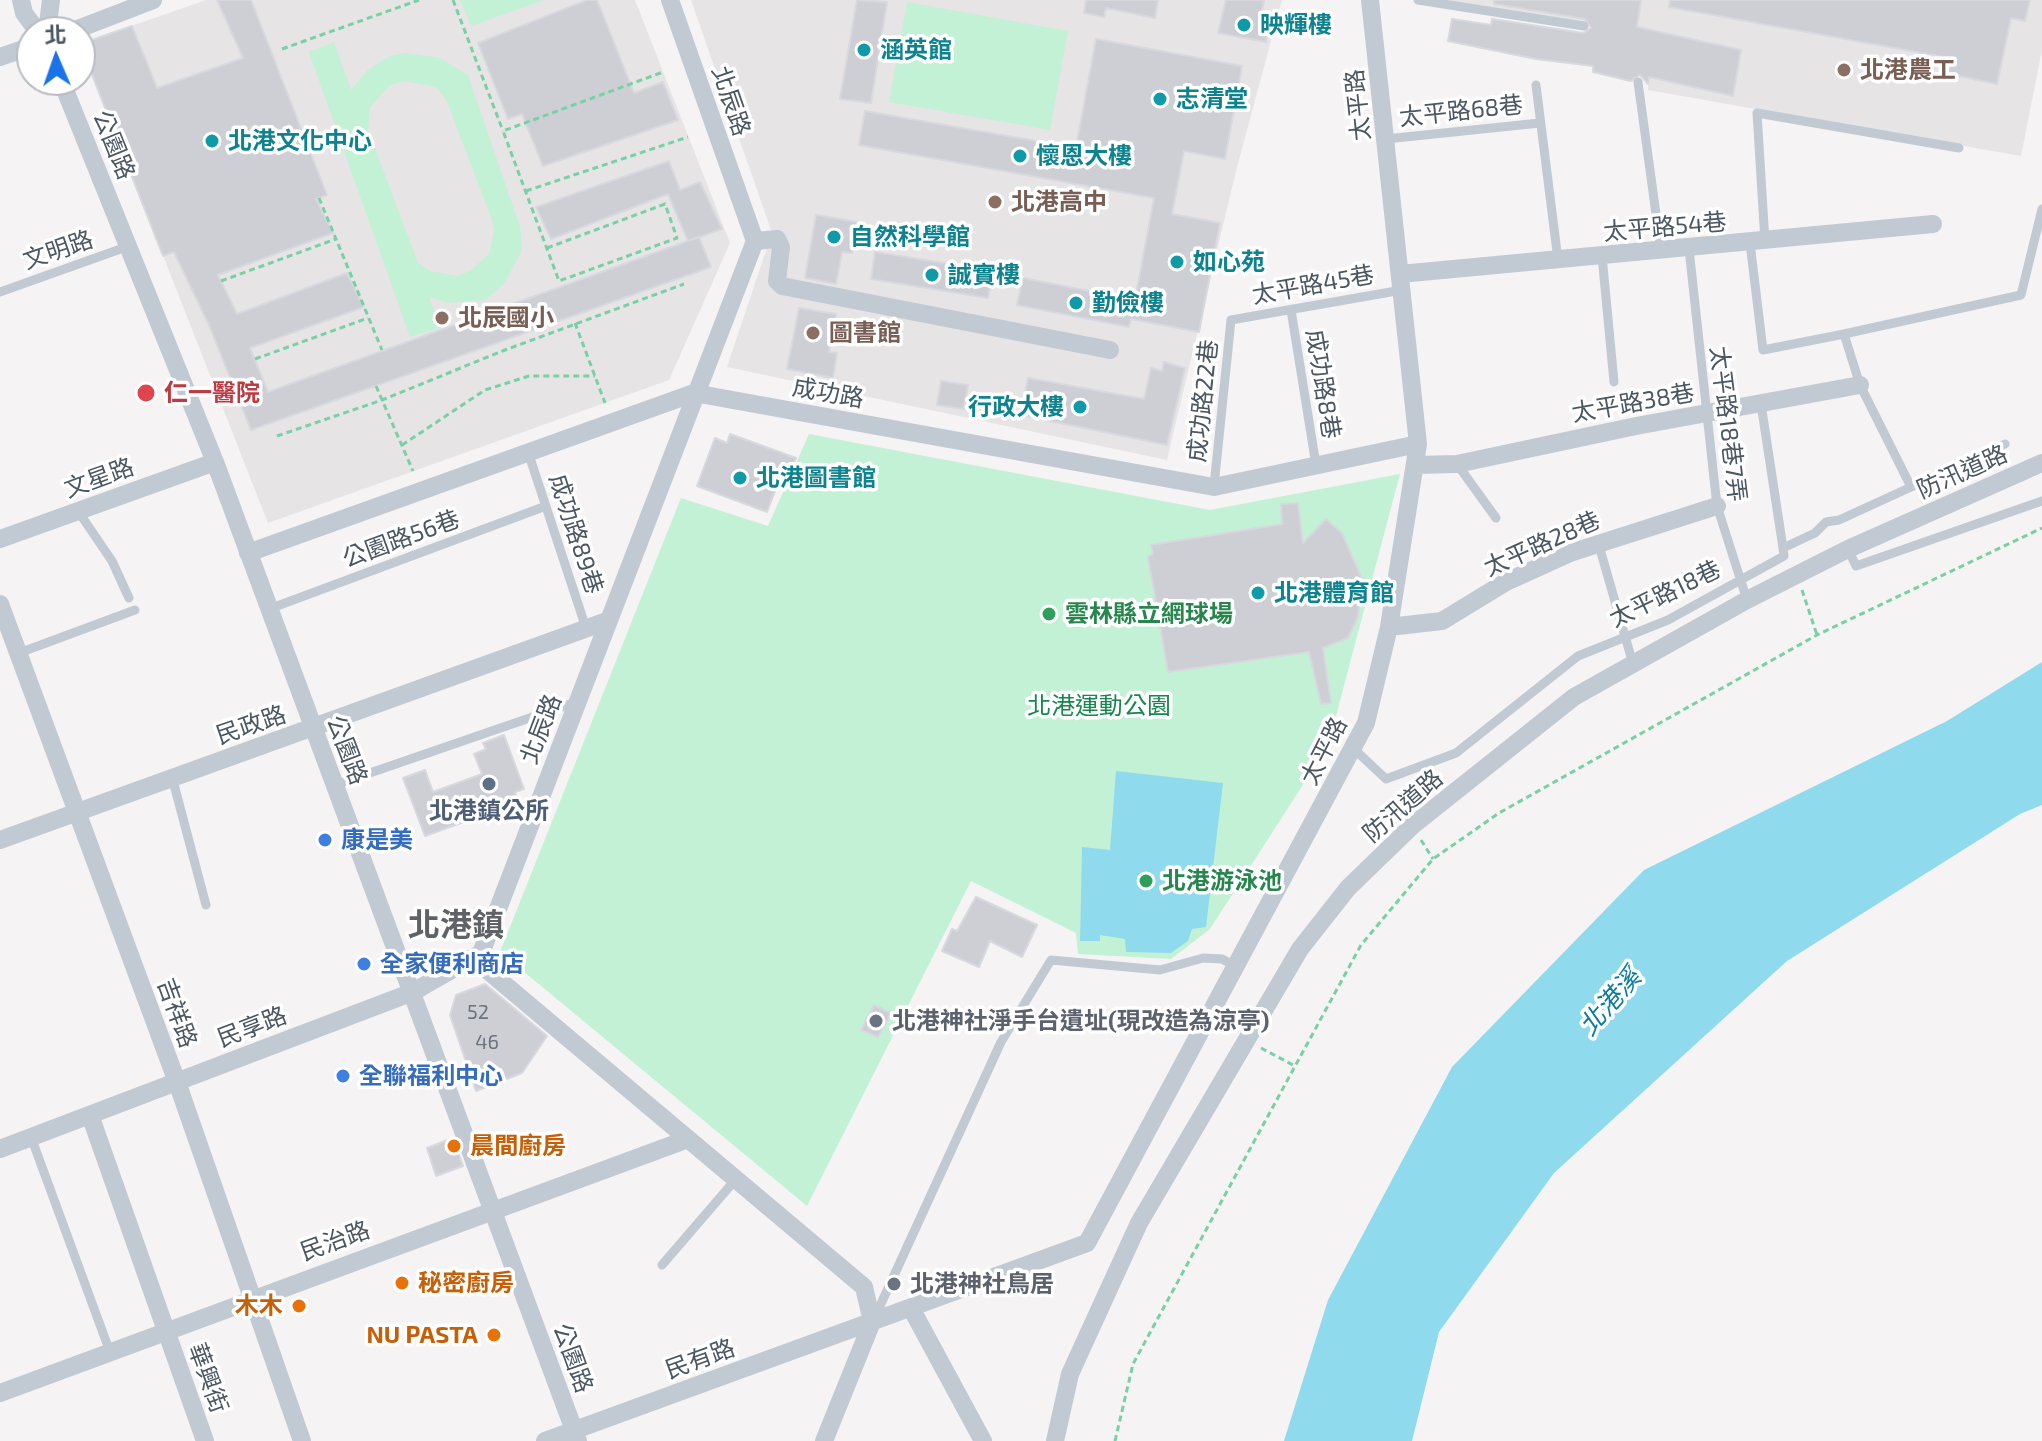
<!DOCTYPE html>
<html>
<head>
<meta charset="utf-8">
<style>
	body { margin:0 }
	#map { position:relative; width:2042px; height:1441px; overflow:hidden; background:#f5f3f3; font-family:"Exo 2","Noto Sans TC",sans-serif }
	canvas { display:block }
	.north { position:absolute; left:16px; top:16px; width:80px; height:80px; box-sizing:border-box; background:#fff; border:2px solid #b7bbc0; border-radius:50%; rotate:358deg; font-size:22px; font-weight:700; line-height:32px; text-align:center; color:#4a5661 }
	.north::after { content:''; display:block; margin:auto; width:28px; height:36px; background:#1a73e8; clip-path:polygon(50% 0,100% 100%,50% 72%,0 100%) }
</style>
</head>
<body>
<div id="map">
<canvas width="2042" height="1441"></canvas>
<div class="north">北</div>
</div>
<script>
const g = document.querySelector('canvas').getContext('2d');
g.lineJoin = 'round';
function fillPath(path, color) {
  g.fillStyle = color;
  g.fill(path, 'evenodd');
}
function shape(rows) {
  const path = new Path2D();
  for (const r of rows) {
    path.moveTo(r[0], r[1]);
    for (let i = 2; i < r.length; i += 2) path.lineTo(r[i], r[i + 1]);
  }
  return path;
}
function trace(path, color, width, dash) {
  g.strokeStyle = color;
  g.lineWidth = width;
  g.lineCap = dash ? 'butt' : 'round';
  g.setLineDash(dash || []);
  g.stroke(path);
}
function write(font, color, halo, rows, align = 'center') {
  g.font = font + ' "Exo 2","Noto Sans TC",sans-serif';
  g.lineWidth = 7;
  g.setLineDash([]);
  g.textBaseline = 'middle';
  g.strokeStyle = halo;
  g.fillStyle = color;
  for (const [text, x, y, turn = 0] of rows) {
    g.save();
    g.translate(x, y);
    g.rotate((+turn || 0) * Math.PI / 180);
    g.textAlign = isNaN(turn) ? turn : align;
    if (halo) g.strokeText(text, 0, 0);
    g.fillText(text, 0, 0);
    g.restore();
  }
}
const education = shape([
	[206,0,635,0,730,243,669,380,268,523,80,44],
	[691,0,1282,0,1236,171,1167,460,727,367,772,233],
	[1430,0,2042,0,2042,50,2021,156,1648,90,1653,37]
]);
const green = shape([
	[460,0,544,0,471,26],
	[907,2,1068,31,1050,130,889,102],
	[334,42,351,90,368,70,390,56,406,53,440,58,468,75,520,227,522,250,504,284,485,300,449,303,429,297,440,328,410,337,309,52],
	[403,81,436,87,446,99,491,217,494,231,489,254,470,271,457,276,431,271,418,263,368,130,370,107,390,85],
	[809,434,1210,510,1400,474,1328,746,1210,929,1171,959,1078,954,1076,933,971,881,807,1206,500,952,681,498,768,526]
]);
const water = shape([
	[2042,662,2042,805,2020,814,1787,961,1554,1173,1439,1332,1412,1441,1284,1441,1328,1300,1452,1067,1644,870,1947,721],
	[1116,771,1223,783,1206,927,1192,929,1188,941,1171,953,1126,952,1125,939,1100,935,1100,941,1080,941,1082,847,1110,850]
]);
const building = shape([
	[217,0,251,0,327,195,316,199,333,233,218,275,237,314,347,273,364,307,250,348,268,392,699,237,711,267,251,430,209,325,174,252,163,256,80,44,132,26,157,88,243,58,217,0],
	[587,0,597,0,634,93,663,82,678,120,543,166,522,114,508,119,478,43,587,0],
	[857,0,887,2,871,103,840,99,857,0],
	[1086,0,1158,0,1155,18,1106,8,1104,17,1084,13,1086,0],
	[1226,0,1264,0,1261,15,1270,17,1266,42,1218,33,1226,0],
	[1494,0,1641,0,1637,27,1741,50,1733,96,1649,77,1648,84,1640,75,1631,81,1593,72,1593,66,1536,59,1448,41,1452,19,1491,25,1492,19,1583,33,1591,28,1585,19,1494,4,1494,0],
	[1670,0,2030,0,2025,21,2011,18,1997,84,1948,74,1950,58,1669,7,1670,0],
	[1096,39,1242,66,1225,159,1184,151,1172,214,1220,223,1199,332,1131,319,1129,327,1017,305,1023,278,1135,300,1154,198,859,145,865,111,1076,148,1096,39],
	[669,161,680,190,700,182,722,229,688,241,668,194,551,239,536,207,669,161],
	[816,215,858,222,852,253,842,252,836,284,805,278,816,215],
	[875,252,993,271,988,298,871,279,875,252],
	[799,308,836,314,829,352,837,353,833,378,787,369,799,308],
	[1164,362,1185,368,1167,445,1021,415,1028,378,1144,399,1151,368,1162,371,1164,362],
	[941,381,968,385,964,409,937,405,941,381],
	[730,434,796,458,791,470,784,468,767,512,697,486,715,438,727,443,730,434],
	[1298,503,1303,543,1326,519,1342,533,1362,579,1358,617,1348,638,1323,648,1331,703,1321,704,1309,652,1168,672,1148,557,1153,554,1151,545,1282,524,1281,504,1298,503],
	[504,735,524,789,515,792,519,802,425,836,403,778,425,770,433,792,482,774,474,754,486,749,483,743,504,735],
	[976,897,1037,925,1022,957,990,941,979,967,942,951,952,929,957,931,976,897],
	[485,984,547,1036,522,1073,476,1091,450,1015,456,995,485,984],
	[874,1005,891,1013,878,1037,861,1030,874,1005],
	[453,1138,463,1166,436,1176,427,1148,453,1138]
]);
const path = shape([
	[453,0,503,131],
	[282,49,419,0],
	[526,191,688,137],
	[319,198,382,350],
	[547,248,665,204,677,238,559,281,503,131,663,72],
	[221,281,336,239],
	[575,323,605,403],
	[255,359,368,318],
	[376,386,413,471],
	[277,436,382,400,505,350,684,284],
	[402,445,485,390,529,376,595,376],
	[1802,590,1817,635],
	[1421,840,1433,859],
	[1261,1048,1293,1065],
	[1115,1441,1133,1364,1361,945,1433,859,1499,813,1817,635,2042,528]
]);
const lane = shape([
	[1418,0,1584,26],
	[1638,82,1661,251],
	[1536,85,1558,260],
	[1386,139,1540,123],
	[1765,242,1757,113,1959,148],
	[1750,243,1763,350,1844,334,1860,385,1911,487],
	[1689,249,1717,506,1747,600],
	[1602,256,1614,382],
	[0,292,129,246],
	[1291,310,1316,465],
	[1844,334,2021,295,2042,209],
	[1761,404,1783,548],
	[528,452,586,628],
	[1457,464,1496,518],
	[1214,486,1231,320,1402,290],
	[78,511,112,561,129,598],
	[1598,542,1633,664],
	[1848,549,1856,566,2042,501],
	[269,609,546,506],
	[19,653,135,610],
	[1353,748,1386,779,1456,753,1578,656,1668,620,1784,556,1783,548,1815,533,1826,522,1839,520,2005,444],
	[172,777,206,905],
	[335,785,576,702],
	[31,1137,110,1352],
	[662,1265,736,1179],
	[874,1319,1001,1042,1051,960,1160,970,1203,958,1222,959,1235,966]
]);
const street = shape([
	[21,0,24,13,38,32],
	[47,32,51,0],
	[70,32,153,0],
	[0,57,32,46],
	[61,80,215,462,578,1441],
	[755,241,777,239,781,247,777,281,782,286,1110,350],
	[1400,274,1933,224],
	[1415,465,1457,464,1636,426,1860,385],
	[0,539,215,462],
	[248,553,694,393,1214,487,1418,444],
	[0,604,177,1082,302,1441],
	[1389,627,1442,621,1506,582,1570,553,1717,506],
	[0,840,607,621],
	[473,958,864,1287,872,1322],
	[90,1115,205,1441],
	[0,1149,413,992,481,953,755,241,670,0],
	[911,1308,983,1441],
	[0,1393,688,1139],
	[545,1441,1087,1243,1366,723,1389,627,1418,444,1370,0],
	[824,1441,872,1322],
	[1055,1441,1070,1374,1139,1223,1300,949,1348,888,1412,826,1574,697,1747,600,1848,549,2042,463]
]);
const markers = [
	[1244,25,8,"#0f9aa8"],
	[864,50,8,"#0f9aa8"],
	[1844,70,8,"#8d6e63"],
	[1160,99,8,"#0f9aa8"],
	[212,141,8,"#0f9aa8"],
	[1020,156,8,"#0f9aa8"],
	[995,202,8,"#8d6e63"],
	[834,237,8,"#0f9aa8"],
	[1177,262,8,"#0f9aa8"],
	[932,275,8,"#0f9aa8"],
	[1076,303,8,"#0f9aa8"],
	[442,318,8,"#8d6e63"],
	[813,333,8,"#8d6e63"],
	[146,393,10,"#e0444e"],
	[1080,407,8,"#0f9aa8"],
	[740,478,8,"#0f9aa8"],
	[1258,593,8,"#0f9aa8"],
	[1049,614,8,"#2e9e5b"],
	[489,784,8,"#5c6f8a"],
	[325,840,8,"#3f7fe0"],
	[1146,881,8,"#2e9e5b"],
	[364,964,8,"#3f7fe0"],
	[876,1021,8,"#6b7280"],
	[343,1076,8,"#3f7fe0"],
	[454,1146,8,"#e8710a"],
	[402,1283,8,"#e8710a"],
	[894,1284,8,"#6b7280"],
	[299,1306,8,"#e8710a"],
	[494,1335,8,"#e8710a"]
];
const numberNames = [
	["52",478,1012],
	["46",487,1042]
];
const cultureNames = [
	["映輝樓",1260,25],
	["涵英館",880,50],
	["志清堂",1176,99],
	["北港文化中心",228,141],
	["懷恩大樓",1036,156],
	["自然科學館",850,237],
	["如心苑",1193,262],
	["誠實樓",948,275],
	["勤儉樓",1092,303],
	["行政大樓",1064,407,"right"],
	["北港圖書館",756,478],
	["北港體育館",1274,593]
];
const educationNames = [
	["北港農工",1860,70],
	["北港高中",1011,202],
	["北辰國小",458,318],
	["圖書館",829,333]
];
const streetNames = [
	["北辰路",731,101,71],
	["太平路",1358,105,-96],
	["太平路68巷",1461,111,-6],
	["公園路",114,145,68],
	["太平路54巷",1665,227,-5],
	["文明路",58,250,-19],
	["太平路45巷",1313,285,-10],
	["成功路8巷",1323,384,81],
	["成功路",828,393,10],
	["成功路22巷",1203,401,-84],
	["太平路38巷",1633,403,-10],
	["太平路18巷7弄",1728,424,83],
	["防汛道路",1962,472,-24],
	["文星路",99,478,-20],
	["成功路89巷",576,534,72],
	["公園路56巷",401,539,-20],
	["太平路28巷",1542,544,-24],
	["太平路18巷",1665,594,-26],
	["民政路",251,725,-19],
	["北辰路",541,729,-69],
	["公園路",347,750,69],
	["太平路",1324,751,-63],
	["防汛道路",1403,806,-41],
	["吉祥路",177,1013,70],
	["民享路",252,1027,-21],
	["民治路",335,1241,-20],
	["公園路",573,1358,70],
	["民有路",700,1359,-20],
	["華興街",208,1378,70]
];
const healthNames = [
	["仁一醫院",164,393]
];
const leisureNames = [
	["雲林縣立網球場",1065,614],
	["北港游泳池",1162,881]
];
const parkNames = [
	["北港運動公園",1099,706]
];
const serviceNames = [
	["北港鎮公所",489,811]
];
const shopNames = [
	["康是美",341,840],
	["全家便利商店",380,964],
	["全聯福利中心",359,1076]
];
const worshipNames = [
	["北港神社淨手台遺址(現改造為涼亭)",892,1021],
	["北港神社鳥居",910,1284]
];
const foodNames = [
	["晨間廚房",470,1146],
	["秘密廚房",418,1283],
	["木木",283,1306,"right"],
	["NU PASTA",478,1335,"right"]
];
const waterNames = [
	["北港溪",1610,1002,-49]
];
const districtNames = [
	["北港鎮",456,925]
];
fillPath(education, '#e6e4e5');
fillPath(green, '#c3f1d5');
fillPath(water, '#90daee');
fillPath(building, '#cdcfd5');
trace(building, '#d7d9de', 2);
trace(path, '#7ad0a6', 3, [6, 4]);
trace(lane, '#c1cad2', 9);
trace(street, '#c1cad2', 18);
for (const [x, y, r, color] of markers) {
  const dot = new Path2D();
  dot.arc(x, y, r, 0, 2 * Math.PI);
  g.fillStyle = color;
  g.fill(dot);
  trace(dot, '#fff', 3);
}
write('20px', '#6b747e', null, numberNames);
write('bold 24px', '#0d838f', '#fff', cultureNames, 'left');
write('bold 24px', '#785e54', '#fff', educationNames, 'left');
write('24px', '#4a5661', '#fff', streetNames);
write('bold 24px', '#be3a42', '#fff', healthNames, 'left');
write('bold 24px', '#27864d', '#fff', leisureNames, 'left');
write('24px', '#17864f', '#fff', parkNames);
write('bold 24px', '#4e5e75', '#fff', serviceNames);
write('bold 24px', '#366cbe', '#fff', shopNames, 'left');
write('bold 24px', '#5b616d', '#fff', worshipNames, 'left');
write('bold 24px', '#c56008', '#fff', foodNames, 'left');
write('italic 26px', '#0c7c9b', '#fff', waterNames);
write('bold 32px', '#5f6368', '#fff', districtNames);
</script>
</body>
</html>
